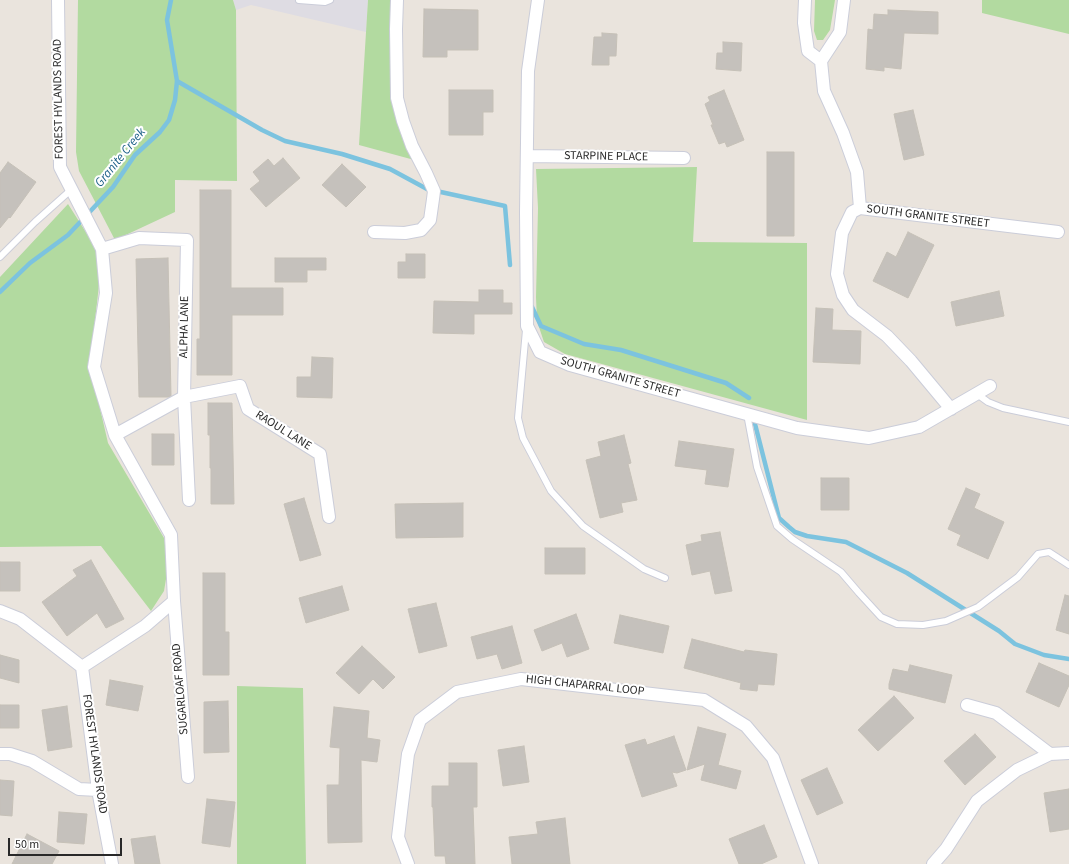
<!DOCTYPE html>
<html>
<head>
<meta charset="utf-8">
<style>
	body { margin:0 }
	#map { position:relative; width:1069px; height:864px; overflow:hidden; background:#eae4dd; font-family:"Source Sans 3",sans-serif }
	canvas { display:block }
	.scale { position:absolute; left:8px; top:838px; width:114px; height:18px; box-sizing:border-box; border:2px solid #292929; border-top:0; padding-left:5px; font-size:12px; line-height:14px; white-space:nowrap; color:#292929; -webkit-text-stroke:3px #fff; paint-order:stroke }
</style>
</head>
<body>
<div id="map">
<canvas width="1069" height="864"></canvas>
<div class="scale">50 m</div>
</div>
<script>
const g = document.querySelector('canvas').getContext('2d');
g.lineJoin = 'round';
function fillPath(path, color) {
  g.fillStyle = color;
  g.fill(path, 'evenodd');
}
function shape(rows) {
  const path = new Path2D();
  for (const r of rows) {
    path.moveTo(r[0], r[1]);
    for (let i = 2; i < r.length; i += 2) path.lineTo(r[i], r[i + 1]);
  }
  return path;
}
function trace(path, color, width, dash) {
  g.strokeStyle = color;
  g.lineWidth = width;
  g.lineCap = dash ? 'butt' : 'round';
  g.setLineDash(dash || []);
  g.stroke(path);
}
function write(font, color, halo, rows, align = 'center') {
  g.font = font + ' "Source Sans 3",sans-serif';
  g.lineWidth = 4;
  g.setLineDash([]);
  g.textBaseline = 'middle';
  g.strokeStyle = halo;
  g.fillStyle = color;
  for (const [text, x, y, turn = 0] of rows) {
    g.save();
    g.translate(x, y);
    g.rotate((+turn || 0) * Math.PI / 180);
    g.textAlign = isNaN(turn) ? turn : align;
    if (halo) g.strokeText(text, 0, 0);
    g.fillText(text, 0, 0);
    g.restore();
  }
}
const industrial = shape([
	[233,0,368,0,366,32,251,5,236,10]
]);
const green = shape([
	[78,0,233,0,236,10,237,181,175,180,175,212,115,240,79,171,76,152],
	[368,0,394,0,391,49,418,161,359,145],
	[815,0,835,0,830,30,823,40,817,40,814,31],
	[982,0,1069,0,1069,34,982,13],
	[697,167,693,242,807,243,807,420,565,354,544,342,537,321,536,297,538,208,536,169],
	[68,204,96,248,99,285,90,365,108,443,164,538,168,567,164,591,151,611,101,546,0,547,0,277],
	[237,686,303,688,306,864,237,864]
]);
const stream = shape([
	[177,81,262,130,285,141,342,154,390,169,427,189,505,206,510,265],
	[0,292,30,263,68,235,113,187,135,155,160,132,169,120,175,100,177,81,167,20,171,0],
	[532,307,541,326,584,344,621,350,726,383,749,398],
	[755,424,779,518,789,527,795,532,807,536,846,542,907,573,999,631,1015,644,1044,655,1069,659]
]);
const building = shape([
	[424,9,478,10,478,50,447,50,447,57,423,57,424,9],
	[888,10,938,12,938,34,904,33,901,69,884,67,884,71,866,69,868,29,873,30,874,14,888,15,888,10],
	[602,33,617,34,616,56,609,56,609,65,592,65,594,37,602,37,602,33],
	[723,42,742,43,741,71,716,69,717,53,723,53,723,42],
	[449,90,493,90,493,112,483,112,483,135,449,135,449,90],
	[724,90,744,140,727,147,725,142,719,144,711,125,713,125,705,104,710,101,708,97,724,90],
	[913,110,924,155,904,160,894,114,913,110],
	[767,152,794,152,794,236,767,236,767,152],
	[283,158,300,178,266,207,250,189,260,181,253,172,268,159,274,166,283,158],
	[8,162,36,182,10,218,9,217,0,228,0,173,8,162],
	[342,164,366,187,346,207,322,185,342,164],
	[200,190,231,190,231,288,283,288,283,315,232,315,232,375,197,375,197,339,200,339,200,190],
	[908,232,934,245,908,298,873,281,887,252,896,257,908,232],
	[406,254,425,254,425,278,398,278,398,262,406,262,406,254],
	[168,258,171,396,169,397,139,397,136,259,168,258],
	[275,258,326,258,326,270,307,270,307,282,275,282,275,258],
	[479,290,503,290,503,303,512,303,512,314,474,314,474,334,433,333,434,301,479,302,479,290],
	[999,291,1004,316,956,326,951,302,999,291],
	[816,308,833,309,832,330,861,331,860,364,813,362,816,308],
	[312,357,333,358,332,398,297,397,297,377,311,377,312,357],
	[208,403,232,403,234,504,211,504,211,468,210,468,210,435,208,435,208,403],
	[152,434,174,434,174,465,152,465,152,434],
	[624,435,631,463,628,464,637,500,621,503,623,512,600,518,586,460,601,456,598,442,624,435],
	[679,441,734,449,728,487,705,484,707,470,675,466,679,441],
	[821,478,849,478,849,510,821,510,821,478],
	[966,488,980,494,974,508,1004,522,988,559,957,545,961,535,948,529,966,488],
	[304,498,321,555,300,561,284,504,304,498],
	[463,503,463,537,396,538,395,504,463,503],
	[720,532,732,591,715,594,710,571,692,575,686,545,702,541,701,535,720,532],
	[545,548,585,548,585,574,545,574,545,548],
	[91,560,124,619,106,628,97,613,67,636,42,602,77,576,73,570,91,560],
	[0,562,20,562,20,591,0,591,0,562],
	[203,573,225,573,225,632,229,632,229,675,203,675,203,573],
	[342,586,349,610,306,623,299,598,342,586],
	[1065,595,1069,596,1069,634,1056,630,1065,595],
	[436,603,447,646,419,653,408,609,436,603],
	[576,614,589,649,567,657,562,643,542,651,534,630,576,614],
	[620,615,669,626,663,653,614,643,620,615],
	[512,626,522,663,502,669,497,654,477,659,471,637,512,626],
	[692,639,744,652,745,650,777,654,774,685,758,684,757,691,740,689,741,683,684,668,692,639],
	[362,646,395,677,383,689,373,679,372,680,359,694,336,673,362,646],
	[0,655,19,660,19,683,0,678,0,655],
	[1039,663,1069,676,1069,685,1059,707,1026,692,1039,663],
	[910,665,952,675,945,703,889,689,889,684,893,669,908,672,910,665],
	[110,680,143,686,138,711,106,705,110,680],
	[894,696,914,718,878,751,858,730,894,696],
	[228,701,229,752,204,753,204,702,228,701],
	[0,705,19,705,19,728,0,728,0,705],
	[67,706,72,747,48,751,42,710,67,706],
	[334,707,369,711,367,738,380,740,377,762,361,760,362,842,328,843,327,785,339,785,340,748,330,747,334,707],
	[698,727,726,734,718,765,741,771,736,789,701,780,705,764,687,770,698,727],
	[975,734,996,757,965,785,944,761,975,734],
	[674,736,686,770,677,773,672,772,677,786,642,797,625,745,645,739,647,745,674,736],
	[524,746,529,782,503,786,498,750,524,746],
	[449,763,477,763,477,807,473,807,475,864,446,864,445,856,435,856,433,807,432,807,432,786,449,786,449,763],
	[827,768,843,803,817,815,801,780,827,768],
	[0,780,14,781,12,816,0,815,0,780],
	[1069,789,1069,829,1050,832,1044,793,1069,789],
	[207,799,235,802,230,847,202,843,207,799],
	[59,812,87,814,84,844,57,842,59,812],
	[565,818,570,864,512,864,509,837,538,834,536,822,565,818],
	[764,825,777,857,761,864,739,864,729,839,764,825],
	[27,834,59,851,52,864,12,864,27,834],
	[155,836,160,864,135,864,131,839,155,836]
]);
const lane = shape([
	[299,0,325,2,330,0],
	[0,257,35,222,72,189],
	[526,330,518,418,523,438,551,491,583,526,644,569,665,578],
	[977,394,988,402,1003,408,1069,422],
	[747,414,757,467,777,526,792,539,841,572,859,593,881,617,897,624,923,625,946,621,978,607,1018,577,1038,554,1049,552,1069,565]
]);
const street = shape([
	[58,0,60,167,102,249,106,293,94,367,115,435,171,535,174,601,188,777],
	[538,0,528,71,526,212,527,326,540,352,570,365,797,428,869,438,919,427,990,386],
	[805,0,804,23,808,51,821,61,840,32,844,0],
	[821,61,824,91,843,133,857,172,860,208],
	[527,156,684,158],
	[374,232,405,233,421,230,430,220,433,199,434,191,426,173,412,146,403,121,397,98,396,29,397,0],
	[102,249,139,238,187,240,184,397,189,500],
	[951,409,911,361,887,336,853,310,843,295,837,274,842,233,852,212,860,208,1058,232],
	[115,435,184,397,240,386,248,409,320,454,329,517],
	[0,611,20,619,82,667,145,626,174,601],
	[82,667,98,790,112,864],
	[967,705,996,713,1050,754],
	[0,754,10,754,32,761,79,789,98,790],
	[408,864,398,837,408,754,420,720,457,692,521,679,704,700,746,726,773,758,812,864],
	[933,864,946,849,977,801,1017,770,1050,754,1069,753]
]);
const streetNames = [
	["FOREST HYLANDS ROAD",59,99,-91],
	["STARPINE PLACE",606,157,1],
	["SOUTH GRANITE STREET",928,217,7],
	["ALPHA LANE",185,327,-89],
	["SOUTH GRANITE STREET",620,378,16],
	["RAOUL LANE",283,431,32],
	["HIGH CHAPARRAL LOOP",585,686,6],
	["SUGARLOAF ROAD",181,689,-95],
	["FOREST HYLANDS ROAD",94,754,82]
];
const waterNames = [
	["Granite Creek",121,158,-51]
];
fillPath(industrial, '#dedce3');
fillPath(green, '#b2daa0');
trace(stream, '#7cc3df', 4.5);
fillPath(building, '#c5c1bc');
trace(building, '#c5c0b7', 1);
trace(lane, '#cbcdd9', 8);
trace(street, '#cbcdd9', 14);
trace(lane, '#fff', 6);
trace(street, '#fff', 12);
write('12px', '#292929', '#fff', streetNames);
write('italic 13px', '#1e6189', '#fff', waterNames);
</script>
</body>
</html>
